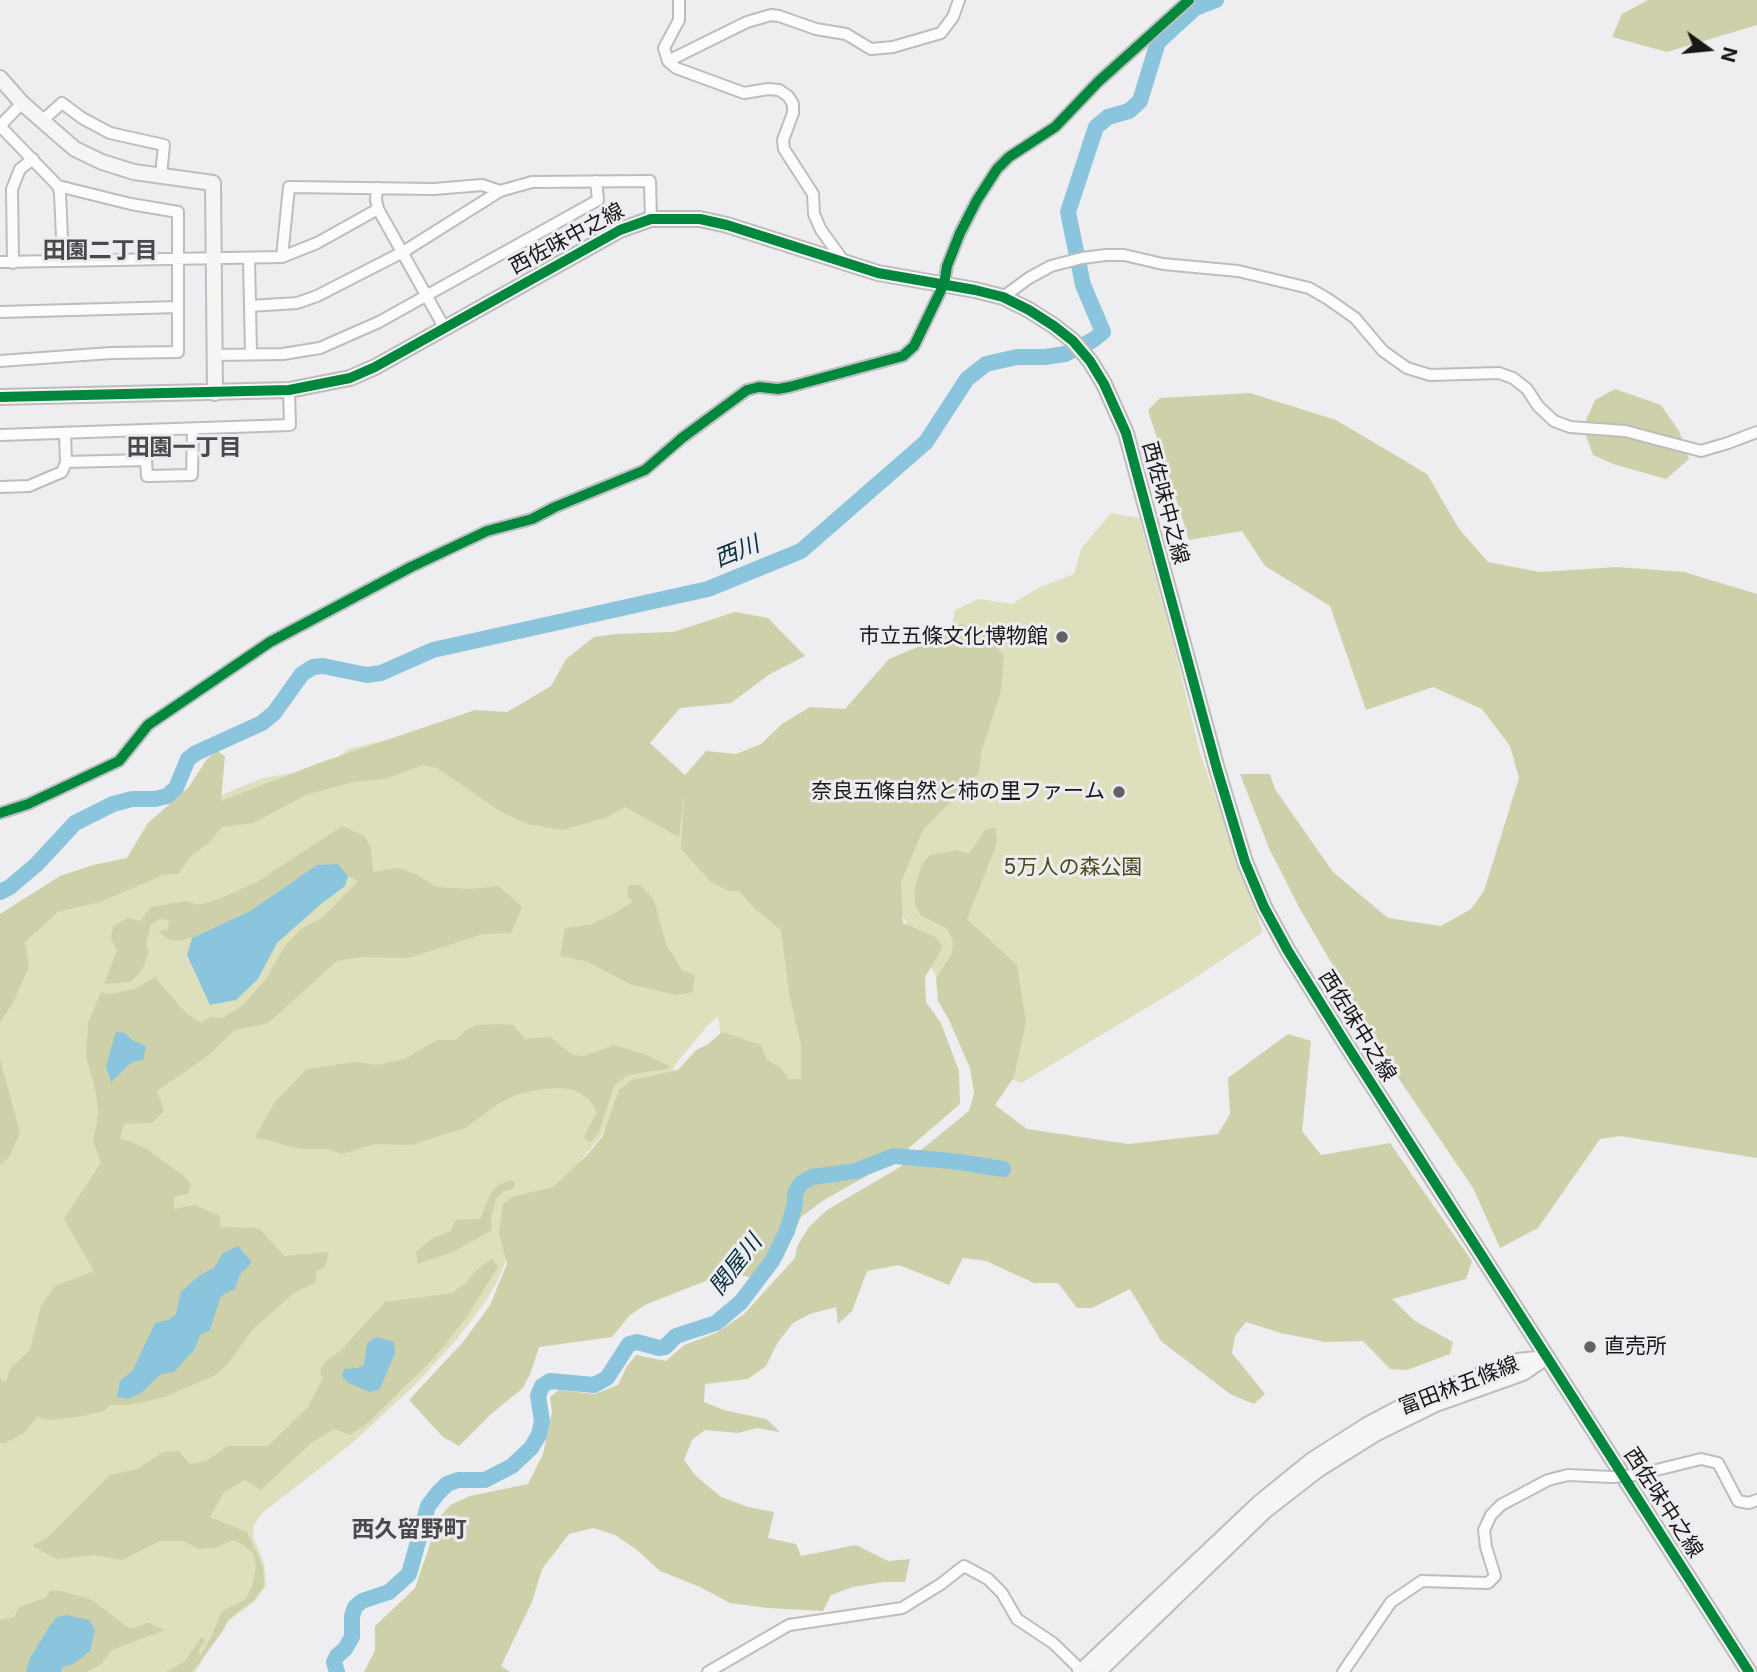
<!DOCTYPE html>
<html>
<head>
<meta charset="utf-8">
<style>
	body { margin:0 }
	#map { position:relative; width:1757px; height:1672px; overflow:hidden; background:#eeeef0; font-family:Inter,sans-serif }
	canvas { display:block }
	.north { position:absolute; left:1673px; top:14px; width:70px; height:70px; -webkit-text-stroke:5px #ededf1; paint-order:stroke; rotate:105deg; font-size:19px; font-weight:700; line-height:28px; text-align:center; color:#171718 }
	.north::after { content:''; display:block; margin:auto; width:24px; height:32px; background:#171718; clip-path:polygon(50% 0,100% 100%,50% 72%,0 100%) }
</style>
</head>
<body>
<div id="map">
<canvas width="1757" height="1672"></canvas>
<div class="north">N</div>
</div>
<script>
const g = document.querySelector('canvas').getContext('2d');
g.lineJoin = 'round';
function fillPath(path, color) {
  g.fillStyle = color;
  g.fill(path, 'evenodd');
}
function shape(rows) {
  const path = new Path2D();
  for (const r of rows) {
    path.moveTo(r[0], r[1]);
    for (let i = 2; i < r.length; i += 2) path.lineTo(r[i], r[i + 1]);
  }
  return path;
}
function trace(path, color, width, dash) {
  g.strokeStyle = color;
  g.lineWidth = width;
  g.lineCap = dash ? 'butt' : 'round';
  g.setLineDash(dash || []);
  g.stroke(path);
}
function write(font, color, halo, rows, align = 'center') {
  g.font = font + ' Inter,"Noto Sans JP",sans-serif';
  g.lineWidth = 6;
  g.setLineDash([]);
  g.textBaseline = 'middle';
  g.strokeStyle = halo;
  g.fillStyle = color;
  for (const [text, x, y, turn = 0] of rows) {
    g.save();
    g.translate(x, y);
    g.rotate((+turn || 0) * Math.PI / 180);
    g.textAlign = isNaN(turn) ? turn : align;
    if (halo) g.strokeText(text, 0, 0);
    g.fillText(text, 0, 0);
    g.restore();
  }
}
const green = shape([
	[1111,513,1139,518,1174,646,1200,753,1263,932,1183,986,1021,1083,979,1067,964,1021,922,953,894,898,955,610,979,599,1012,604,1040,587,1074,574,1081,549],
	[468,720,672,782,696,837,787,920,815,1067,794,1095,721,1036,718,1017,709,1024,675,1065,670,1079,618,1098,601,1136,505,1251,505,1263,498,1280,486,1301,457,1339,416,1384,350,1445,262,1513,254,1525,253,1537,264,1563,266,1586,254,1602,228,1621,195,1672,0,1672,0,955,31,914,155,859,184,810,263,778,323,768,349,749]
]);
const forest = shape([
	[1648,0,1757,0,1757,25,1667,52,1612,37,1622,14],
	[1615,389,1661,405,1679,431,1689,459,1666,479,1613,464,1593,455,1583,427,1595,400],
	[1250,393,1336,420,1427,474,1459,529,1488,562,1540,572,1617,567,1684,572,1757,594,1757,1158,1620,1136,1600,1139,1538,1228,1500,1248,1473,1188,1399,1079,1300,909,1269,848,1240,774,1270,774,1275,789,1333,872,1388,918,1441,926,1471,909,1484,891,1519,778,1510,746,1482,709,1433,687,1366,710,1330,606,1265,566,1242,531,1189,540,1148,410,1160,398],
	[735,612,768,618,805,656,770,674,731,703,680,708,650,743,685,775,706,751,736,754,761,744,782,724,810,707,845,709,889,659,944,636,960,624,981,629,1004,656,1001,691,981,753,979,773,923,830,901,882,903,923,935,937,943,947,925,977,926,1002,941,1023,959,1071,960,1104,895,1160,824,1200,801,1217,782,1260,753,1278,722,1271,713,1278,645,1305,630,1315,612,1337,539,1347,531,1372,523,1388,490,1415,459,1446,443,1437,409,1400,463,1342,490,1305,507,1264,499,1234,503,1204,512,1197,553,1187,586,1156,602,1137,619,1090,632,1080,678,1070,696,1050,707,1045,722,1032,761,1045,767,1060,781,1068,788,1079,801,1079,801,1045,789,993,781,930,755,909,739,891,729,891,711,882,681,849,684,795,679,837,625,807,608,817,563,830,527,824,500,811,437,768,423,765,385,779,353,782,306,795,253,823,222,827,209,843,191,856,178,874,163,875,100,902,58,912,25,942,29,966,14,1001,0,1023,0,914,60,876,93,865,127,858,148,823,188,788,207,759,217,751,225,756,221,801,319,763,475,710,507,712,551,686,566,659,594,637,616,634,673,632],
	[342,826,365,836,371,848,373,872,398,868,416,874,436,887,470,889,498,886,522,907,511,933,483,934,408,958,362,957,337,961,268,1023,235,1030,209,1055,157,1091,164,1111,152,1123,124,1124,120,1138,146,1148,185,1177,191,1185,188,1194,174,1197,174,1209,195,1205,220,1216,220,1227,259,1228,284,1256,329,1252,325,1267,316,1271,316,1282,294,1293,252,1330,228,1364,214,1376,164,1397,129,1405,110,1405,104,1411,82,1416,49,1420,37,1417,24,1433,3,1444,0,1442,0,1379,6,1382,10,1369,30,1350,41,1306,55,1286,94,1271,64,1219,101,1163,93,1141,98,1115,96,1093,86,1056,88,1023,101,992,110,994,135,989,155,977,186,1013,201,1023,210,1017,223,1018,244,1004,266,979,284,947,301,929,322,918,358,881,348,876,338,864,293,881,250,911,191,938,178,941,168,939,158,931,168,929,169,920,160,919,151,924,146,944,149,952,141,972,130,982,104,984,117,950,111,939,113,926,128,918,140,921,151,907,185,901,199,905,219,899,257,882],
	[995,827,997,843,967,919,1017,965,1026,1022,1014,1077,995,1105,1027,1129,1128,1144,1218,1134,1230,1114,1228,1078,1288,1034,1311,1041,1302,1131,1321,1155,1390,1143,1472,1261,1466,1279,1392,1299,1415,1321,1453,1342,1450,1354,1407,1370,1390,1369,1363,1341,1325,1342,1281,1333,1246,1322,1235,1336,1232,1353,1265,1394,1254,1404,1230,1394,1161,1341,1130,1289,1092,1308,1077,1308,1058,1283,1034,1283,986,1261,963,1258,949,1285,899,1265,867,1271,852,1311,838,1324,836,1307,810,1314,793,1323,778,1342,766,1366,748,1379,705,1384,704,1402,724,1410,766,1419,780,1432,757,1428,738,1433,705,1430,692,1440,684,1460,696,1476,721,1497,748,1507,774,1512,768,1538,796,1544,801,1556,856,1545,888,1561,910,1559,905,1582,883,1582,853,1587,831,1595,823,1611,768,1608,730,1603,700,1587,660,1571,637,1550,615,1535,593,1528,569,1534,542,1569,532,1602,501,1666,510,1672,364,1672,375,1650,375,1626,415,1588,439,1518,450,1505,470,1496,528,1484,543,1454,552,1412,550,1397,559,1390,595,1394,618,1385,627,1366,636,1355,666,1361,684,1345,716,1333,744,1314,795,1258,797,1246,809,1227,827,1210,900,1167,969,1111,974,1093,970,1068,949,1020,938,1001,936,978,952,953,953,940,946,928,920,915,915,905,914,891,922,864,930,855,957,850,969,854,985,830],
	[629,885,640,885,654,900,666,944,682,970,695,975,693,992,676,995,632,985,588,962,560,956,565,928,592,924,615,913,633,901,628,898,627,891],
	[498,1024,513,1025,525,1039,550,1037,573,1055,584,1056,614,1045,644,1054,669,1066,667,1069,628,1075,614,1086,599,1132,590,1143,584,1137,597,1112,589,1099,574,1090,560,1088,541,1089,516,1095,498,1104,465,1128,411,1145,375,1144,342,1154,328,1149,300,1149,255,1137,275,1102,307,1069,354,1062,377,1065,405,1059,437,1040,456,1040,466,1030,477,1025],
	[0,1059,20,1133,9,1157,0,1165],
	[511,1180,515,1183,513,1189,504,1191,496,1199,491,1218,492,1230,453,1252,418,1264,416,1252,433,1238,450,1231,456,1220,480,1219,491,1193,498,1185],
	[492,1258,498,1267,466,1318,433,1359,369,1422,350,1435,334,1429,311,1443,261,1490,245,1480,224,1492,210,1517,247,1532,263,1567,264,1586,254,1600,229,1619,222,1632,192,1672,166,1672,185,1661,201,1637,205,1641,198,1652,200,1656,210,1639,222,1611,245,1600,252,1586,256,1567,253,1553,243,1545,233,1540,214,1548,199,1549,183,1541,160,1541,122,1560,94,1555,57,1559,32,1546,48,1537,110,1475,137,1469,163,1452,179,1451,190,1464,206,1461,228,1446,268,1446,308,1407,323,1378,320,1374,321,1369,325,1362,340,1351,385,1302,452,1293,467,1282,475,1272],
	[50,1591,61,1591,92,1600,130,1629,148,1623,165,1630,112,1650,100,1665,87,1672,0,1672,0,1620,14,1617,19,1607,45,1598]
]);
const water = shape([
	[338,864,348,876,345,886,321,904,277,943,258,979,236,1000,210,1005,187,955,192,938,250,911,317,865],
	[116,1032,125,1033,132,1040,146,1046,143,1060,132,1062,111,1082,106,1066],
	[238,1246,251,1261,249,1266,240,1274,235,1289,221,1296,210,1330,200,1335,195,1349,174,1372,161,1374,141,1393,129,1399,117,1397,120,1381,133,1370,155,1323,168,1320,176,1314,181,1292,200,1275,214,1268,223,1253],
	[377,1337,394,1342,395,1353,380,1389,370,1392,348,1383,342,1376,344,1369,358,1368,364,1365,367,1343],
	[67,1615,89,1620,95,1629,90,1651,73,1664,62,1667,61,1672,26,1672,30,1658,49,1627,57,1617]
]);
const river = shape([
	[0,892,10,887,37,864,75,823,113,804,132,799,155,799,167,796,176,788,188,759,196,753,262,723,274,713,302,674,313,667,323,666,367,675,381,673,433,650,708,589,801,551,926,442,967,379,986,364,1017,357,1045,357,1065,354,1093,340,1103,332,1083,285,1068,212,1096,127,1108,117,1129,111,1140,101,1158,42,1195,8,1216,0],
	[337,1672,334,1662,337,1656,345,1649,352,1637,352,1616,355,1607,362,1601,389,1592,409,1574,428,1506,438,1493,447,1484,458,1480,485,1480,512,1466,531,1448,539,1435,542,1421,538,1396,542,1386,550,1381,594,1385,607,1378,629,1344,637,1342,659,1348,665,1347,676,1336,716,1323,741,1302,772,1261,787,1231,795,1204,795,1193,801,1183,812,1177,856,1171,894,1156,952,1161,1003,1169]
]);
const street = shape([
	[679,0,679,20,664,48,668,61,676,68,744,93,768,89,779,90,788,96,793,104,793,113,783,140,784,149,813,194,814,214,821,230,845,263],
	[668,61,747,22,771,15,779,16,816,29,846,34,871,49,893,47,941,33,953,17,959,0],
	[43,120,62,103,82,118,110,133,164,145,161,175],
	[0,126,58,186,60,193,63,260],
	[0,126,22,103],
	[377,188,376,200,378,209,444,327],
	[282,257,289,187,434,189,482,185,500,191],
	[249,258,251,354],
	[0,262,282,257,317,243,378,209],
	[13,263,12,189,20,169,33,159],
	[1003,297,1029,278,1051,266,1082,258,1106,255,1124,255,1163,264,1238,271,1309,288,1328,299,1355,318,1383,351,1407,368,1430,375,1499,373,1513,378,1527,389,1538,406,1554,421,1570,427,1625,431,1701,451,1728,443,1757,432],
	[250,306,297,303,317,296,403,252,500,191,532,182,650,181,651,219],
	[0,312,178,307],
	[215,355,283,354,320,348,379,322,598,200,596,181],
	[0,361,111,353,178,352,178,212,131,204,58,186],
	[0,435,290,425,289,390],
	[66,462,146,460,147,476,192,475,193,430],
	[0,487,29,486,62,472,66,462,65,433],
	[0,813,28,804,119,761,148,725,270,642,411,567,487,531,532,519,555,507,645,470,682,438,747,390,759,387,778,389,789,387,903,356,914,346,944,284,947,266,960,233,977,200,997,169,1009,157,1055,127,1098,82,1189,0],
	[1636,1475,1701,1459,1718,1463,1738,1501,1749,1503,1757,1500],
	[708,1672,789,1625,902,1608,941,1584,964,1566,988,1579,1002,1593,1017,1619,1053,1643,1083,1672],
	[1343,1672,1391,1602,1422,1581,1488,1583,1495,1576,1486,1547,1484,1530,1491,1515,1501,1505,1548,1480,1568,1475,1612,1477]
]);
const secondary = shape([
	[0,78,22,103,61,137,75,149,102,162,134,172,213,183,215,393],
	[0,397,289,390,350,378,375,367,620,230,651,219,700,219,727,225,878,273,975,290,1003,297,1029,310,1054,326,1073,341,1090,361,1104,384,1126,433,1217,769,1245,862,1264,907,1288,951,1344,1041,1749,1672],
	[1080,1672,1259,1503,1312,1460,1367,1425,1416,1399,1518,1361,1546,1358],
	[1098,1672,1265,1511,1319,1469,1375,1434,1436,1404,1523,1373,1542,1360]
]);
const streetBridge = shape([
	[1612,1477,1636,1475]
]);
const cycleway = shape([
	[0,397,289,390,350,378,375,367,620,230,651,219,700,219,727,225,878,273,975,290,1003,297,1029,310,1054,326,1073,341,1090,361,1104,384,1126,433,1217,769,1245,862,1264,907,1288,951,1344,1041,1749,1672],
	[0,813,28,804,119,761,148,725,270,642,411,567,487,531,532,519,555,507,645,470,682,438,747,390,759,387,778,389,789,387,903,356,914,346,944,284,947,266,960,233,977,200,997,169,1009,157,1055,127,1098,82,1189,0]
]);
const markers = [
	[1062,637,7,"#626264"],
	[1119,792,7,"#626264"],
	[1590,1347,7,"#626264"]
];
const streetNames = [
	["西佐味中之線",567,239,-28],
	["西佐味中之線",1165,503,75],
	["西佐味中之線",1357,1026,58],
	["富田林五條線",1459,1386,-21],
	["西佐味中之線",1663,1503,57]
];
const poiNames = [
	["市立五條文化博物館",1048,637],
	["奈良五條自然と柿の里ファーム",1105,792],
	["直売所",1604,1347,"left"]
];
const parkNames = [
	["5万人の森公園",1073,868]
];
const neighbourhoodNames = [
	["田園二丁目",100,251],
	["田園一丁目",184,448],
	["西久留野町",409,1530]
];
const waterNames = [
	["西川",737,552,-22],
	["関屋川",736,1265,-52]
];
fillPath(green, '#dee0bd');
fillPath(forest, '#ced0a9');
fillPath(water, '#8bc5dd');
trace(river, '#8bc5dd', 16);
trace(street, '#bdbdbe', 14);
trace(secondary, '#bdbdbe', 18);
trace(street, '#fcfcfd', 10);
trace(secondary, '#f7f4f4', 14);
trace(streetBridge, '#bdbdbe', 14, []);
trace(streetBridge, '#fcfcfd', 10);
trace(cycleway, '#00873e', 10);
for (const [x, y, r, color] of markers) {
  const dot = new Path2D();
  dot.arc(x, y, r, 0, 2 * Math.PI);
  g.fillStyle = color;
  g.fill(dot);
  trace(dot, '#ededf1', 2.5);
}
write('21px', '#171718', '#ededf1', streetNames);
write('21px', '#171718', '#ededf1', poiNames, 'right');
write('21px', '#4a4b15', '#ededf1', parkNames);
write('bold 23px', '#49494c', '#ededf1', neighbourhoodNames);
write('italic 23px', '#062e3c', '#ededf1', waterNames);
</script>
</body>
</html>
